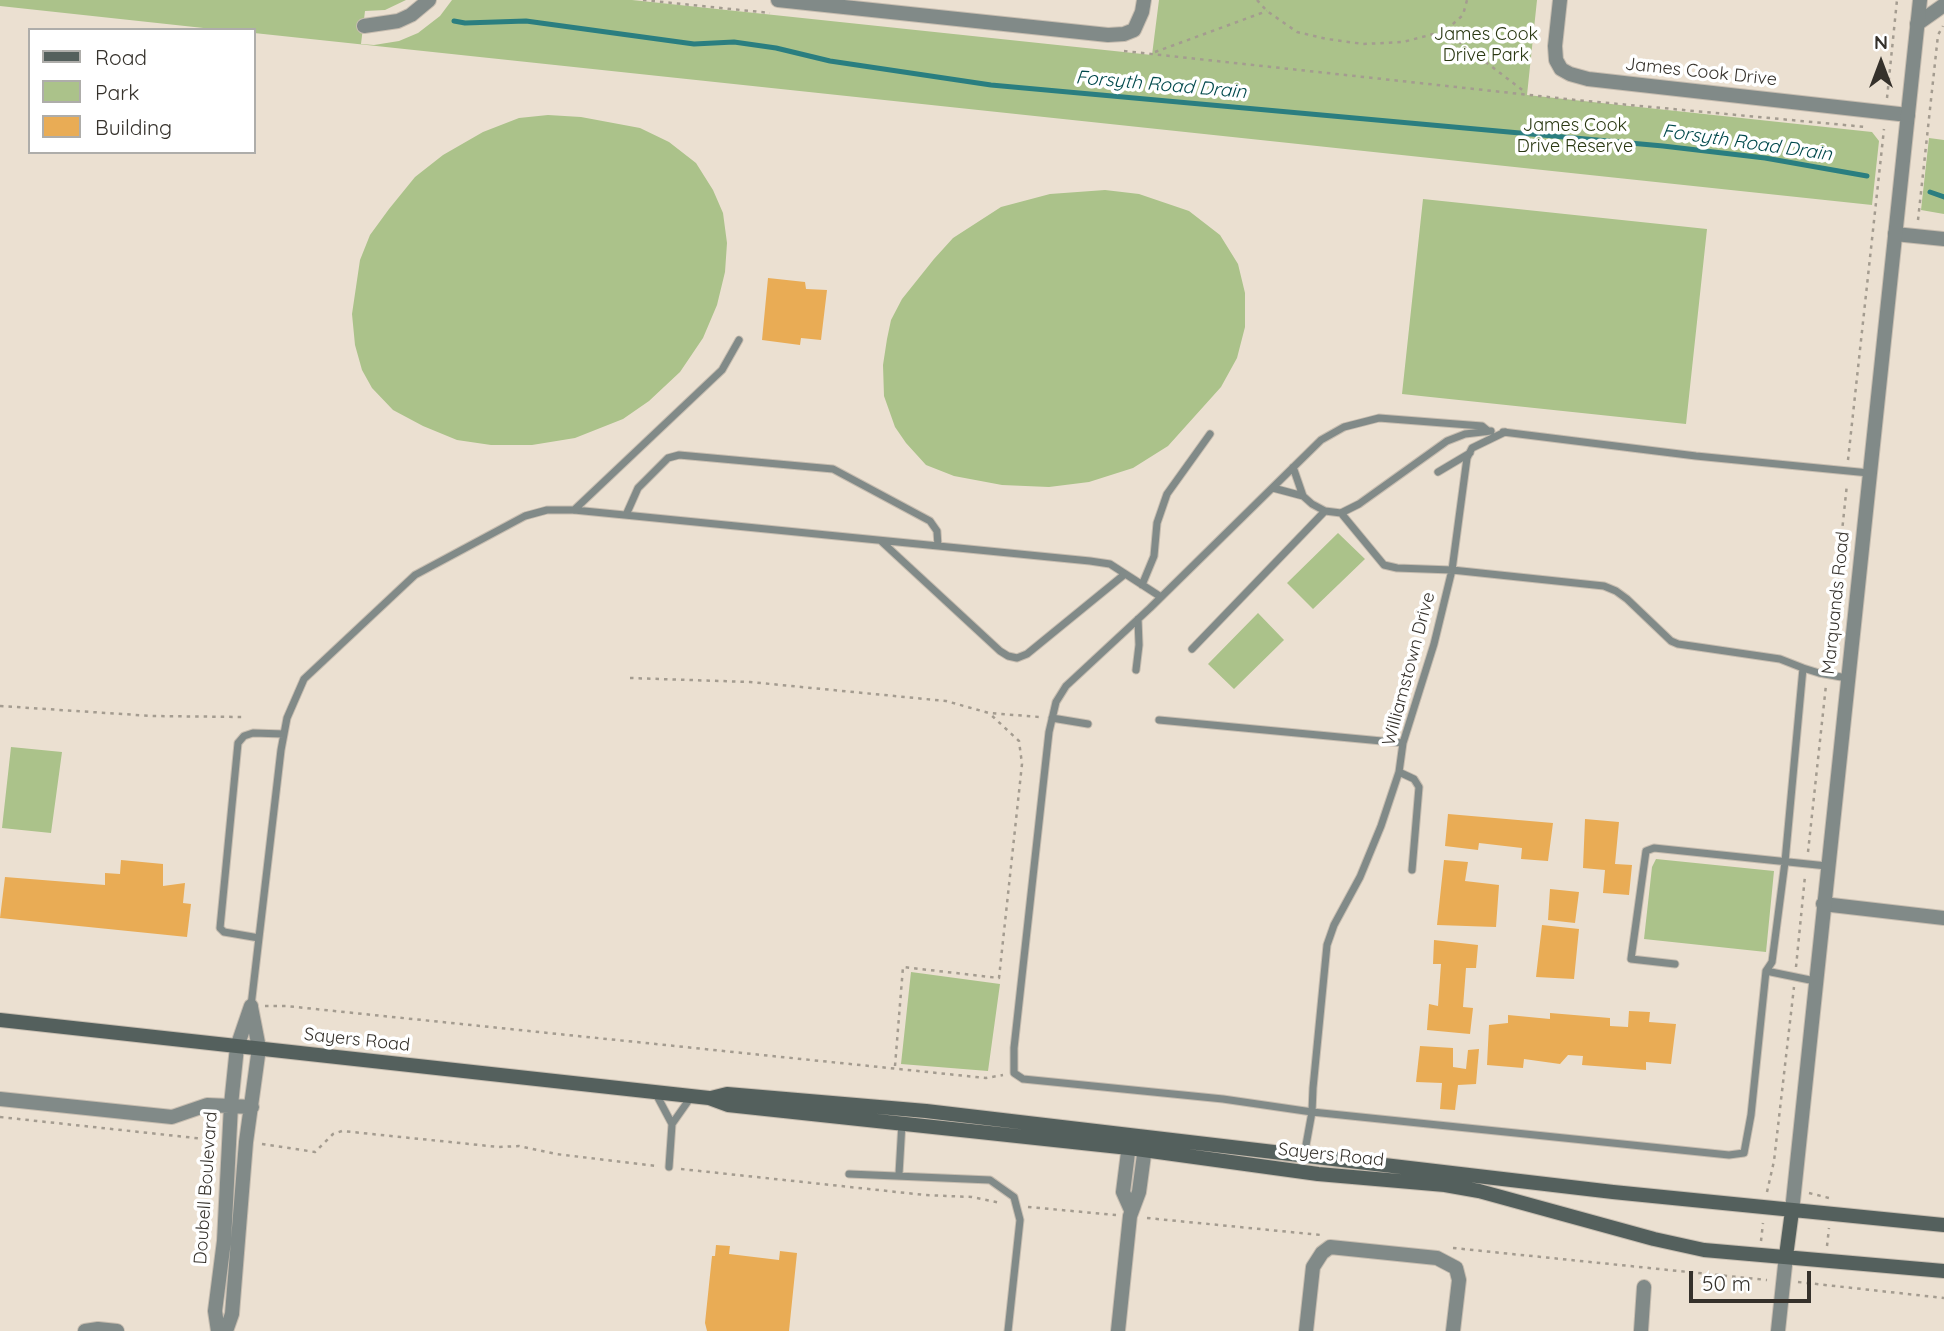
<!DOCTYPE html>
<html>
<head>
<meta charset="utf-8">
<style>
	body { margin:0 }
	#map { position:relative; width:1944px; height:1331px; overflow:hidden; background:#ebe0d1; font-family:Quicksand,sans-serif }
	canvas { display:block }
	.legend { position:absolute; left:28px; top:28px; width:228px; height:126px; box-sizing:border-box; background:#fff; border:2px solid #aeadaa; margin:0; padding:9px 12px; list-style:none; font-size:21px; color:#35312b }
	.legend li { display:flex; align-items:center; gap:14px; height:35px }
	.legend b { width:35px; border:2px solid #aeadaa }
	.north { position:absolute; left:1846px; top:28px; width:70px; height:70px; -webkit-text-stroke:5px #fff; paint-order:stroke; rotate:0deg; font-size:19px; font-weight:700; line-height:28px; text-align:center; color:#35312b }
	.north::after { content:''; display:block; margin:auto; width:24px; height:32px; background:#35312b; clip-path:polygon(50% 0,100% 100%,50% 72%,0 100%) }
	.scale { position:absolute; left:1689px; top:1271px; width:122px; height:32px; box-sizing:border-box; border:4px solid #35312b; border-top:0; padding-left:9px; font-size:21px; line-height:24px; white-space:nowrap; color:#35312b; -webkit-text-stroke:5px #fff; paint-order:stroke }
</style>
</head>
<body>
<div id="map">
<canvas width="1944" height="1331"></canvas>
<ul class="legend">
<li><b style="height:9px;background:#54605d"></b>Road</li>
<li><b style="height:19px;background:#abc28a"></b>Park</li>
<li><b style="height:19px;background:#e9ac55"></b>Building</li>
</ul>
<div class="north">N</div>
<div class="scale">50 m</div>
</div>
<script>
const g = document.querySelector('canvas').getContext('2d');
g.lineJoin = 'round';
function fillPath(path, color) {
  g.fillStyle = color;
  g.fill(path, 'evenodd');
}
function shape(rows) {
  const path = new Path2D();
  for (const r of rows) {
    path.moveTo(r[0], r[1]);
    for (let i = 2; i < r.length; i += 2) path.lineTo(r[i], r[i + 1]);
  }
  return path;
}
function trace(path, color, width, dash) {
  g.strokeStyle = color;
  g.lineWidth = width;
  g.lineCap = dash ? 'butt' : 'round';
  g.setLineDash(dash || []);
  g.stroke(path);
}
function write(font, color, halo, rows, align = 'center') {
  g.font = font + ' Quicksand,sans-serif';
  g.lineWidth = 7;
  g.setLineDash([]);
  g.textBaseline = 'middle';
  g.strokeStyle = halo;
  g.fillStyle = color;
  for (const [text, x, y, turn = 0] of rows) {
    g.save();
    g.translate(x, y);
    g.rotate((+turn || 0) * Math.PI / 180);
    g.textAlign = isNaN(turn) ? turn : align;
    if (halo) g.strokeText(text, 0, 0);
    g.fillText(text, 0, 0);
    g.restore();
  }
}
const green = shape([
	[0,0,406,0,385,10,365,11,361,44,374,45,399,41,418,33,440,16,452,0,632,0,1152,55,1159,0,1537,0,1527,95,1872,132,1879,141,1872,205,254,33,254,30,222,30,0,6],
	[548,115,581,117,640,128,669,142,696,163,713,190,723,213,727,243,725,272,717,305,703,338,680,372,649,401,623,419,575,438,532,445,491,445,457,440,423,426,393,410,372,388,362,370,355,345,352,314,360,260,370,235,389,209,415,177,443,155,483,132,519,118],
	[1929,138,1944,140,1944,214,1921,210],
	[1105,190,1139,194,1189,211,1220,235,1238,264,1245,293,1245,327,1237,358,1221,387,1168,446,1133,468,1089,482,1049,487,1002,485,954,476,926,465,906,443,895,427,884,396,883,365,887,339,891,320,902,299,934,259,953,238,1001,207,1050,194],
	[1423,199,1707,229,1686,424,1402,394],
	[1338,533,1365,559,1313,609,1287,583],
	[1258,613,1284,640,1234,689,1208,664],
	[11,747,62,752,51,833,2,828],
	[1656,859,1774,871,1766,952,1644,939,1652,867],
	[911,972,1000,984,988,1071,901,1064]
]);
const stream = shape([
	[454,21,465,23,526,21,694,44,734,42,776,48,830,61,991,85,1663,146,1765,158,1867,176],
	[1930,192,1944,197]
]);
const building = shape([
	[768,278,805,282,806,289,827,290,821,340,801,338,800,345,762,340],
	[1448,814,1553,823,1548,861,1521,859,1522,848,1479,843,1478,850,1445,846],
	[1585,819,1619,822,1615,864,1632,865,1629,895,1603,893,1605,870,1583,868],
	[121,860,163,864,163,886,185,883,183,903,191,904,187,937,0,918,5,877,105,885,105,873,120,874],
	[1444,860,1468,862,1465,881,1499,885,1496,927,1437,925],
	[1550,889,1579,892,1575,923,1548,920],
	[1542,925,1579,929,1574,979,1536,977],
	[1434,940,1478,945,1476,968,1466,968,1463,1007,1473,1008,1470,1034,1427,1030,1429,1004,1438,1006,1441,964,1433,964],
	[1629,1011,1650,1012,1649,1022,1676,1024,1671,1064,1646,1062,1646,1070,1582,1065,1583,1056,1568,1055,1560,1064,1524,1059,1523,1068,1487,1065,1489,1025,1508,1023,1508,1015,1550,1019,1550,1013,1610,1018,1610,1026,1628,1027],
	[1420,1046,1453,1048,1453,1067,1466,1069,1468,1050,1479,1049,1476,1084,1458,1085,1455,1110,1440,1109,1442,1083,1416,1082],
	[716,1245,730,1246,729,1254,779,1260,780,1251,797,1253,789,1331,707,1331,705,1323,712,1256,715,1256]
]);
const path = shape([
	[643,0,770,13],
	[1257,0,1267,11,1297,32,1327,39,1363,44,1403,42,1445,31,1463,15,1467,0],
	[1445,31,1525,92],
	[1124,51,1576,100,1866,127],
	[1155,52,1267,11],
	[1887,98,1897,0],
	[1918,220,1938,35,1943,26],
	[1848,460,1884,129],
	[1842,585,1839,560,1847,484],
	[1828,664,1839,612],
	[630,678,750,682,946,701,989,713,1040,717],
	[0,706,152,716,243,717],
	[1808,852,1826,685],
	[1796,967,1805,876],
	[265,1006,286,1006,986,1078,1003,1075],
	[895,1066,903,967,999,978,1022,764,1019,741,989,713],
	[0,1117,214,1140],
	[262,1144,315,1152,333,1134,342,1131,499,1147,519,1146,556,1154,657,1166],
	[681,1169,925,1195,972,1197,1001,1203],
	[1767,1192,1774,1161,1794,987],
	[1809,1193,1829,1198],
	[1028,1207,1116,1215],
	[1147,1218,1321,1235],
	[1761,1241,1763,1223],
	[1827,1246,1829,1228],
	[1453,1248,1767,1280],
	[1798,1282,1944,1298]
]);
const service = shape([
	[1488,431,1482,426,1379,418,1344,427,1321,440,1150,608,1066,686,1056,702,1049,732,1014,1048,1014,1073,1023,1079,1223,1099,1312,1112,1729,1155,1744,1153,1751,1115,1766,971,1772,962,1785,862,1803,668,1780,659,1678,644,1671,641,1627,599,1616,591,1604,586,1452,570,1467,458,1472,448,1505,432],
	[1503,432,1696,456,1869,473],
	[1293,467,1303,496,1312,504,1325,511,1341,513,1359,504,1447,441,1465,434,1491,431],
	[1438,472,1470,453],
	[1273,488,1303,496],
	[574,510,722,370,739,340],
	[626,515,638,488,668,458,679,455,833,469,930,521,937,531,938,546],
	[881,541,1000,651,1008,656,1017,658,1027,654,1125,574],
	[1142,585,1154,556,1157,523,1167,494,1210,434],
	[1192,649,1325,511],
	[1803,668,1819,673,1847,678],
	[1136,670,1139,645,1138,619],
	[1052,718,1088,724],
	[1159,720,1403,743],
	[1399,772,1414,779,1419,787,1412,870],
	[259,938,224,932,220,928,238,743,244,736,253,733,284,734],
	[1675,964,1631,959,1646,851,1654,848,1827,866],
	[1766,971,1815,981],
	[251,1006,281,750,287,718,304,679,415,575,525,516,547,510,574,510,1090,561,1110,564,1161,597],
	[656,1094,672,1124],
	[1304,1156,1312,1112,1313,1088,1327,945,1334,925,1360,877,1381,826,1399,772,1403,743,1434,644,1452,570,1397,568,1384,565,1341,513],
	[669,1167,672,1124,691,1097],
	[849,1174,990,1180,1014,1197,1020,1220,1008,1331],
	[899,1174,902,1123]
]);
const minor = shape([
	[778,0,1108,35,1124,34,1134,30,1142,12,1144,0],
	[1560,0,1555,46,1556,60,1561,69,1570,74,1588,79,1908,115],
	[1917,24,1944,5],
	[364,26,398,21,411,15,429,0],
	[1895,234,1944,239],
	[1823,904,1944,918],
	[0,1099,172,1117,207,1105,252,1107],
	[1130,1137,1123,1192,1131,1210],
	[85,1331,98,1329,117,1331],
	[218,1331,215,1311,224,1241,231,1105,237,1047,251,1006],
	[226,1331,232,1314,246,1142,259,1048,251,1007],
	[1118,1331,1130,1216,1139,1192,1146,1140],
	[1306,1331,1313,1267,1322,1253,1330,1247,1437,1258,1456,1268,1459,1280,1453,1331],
	[1641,1331,1644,1287],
	[1778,1331,1786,1256]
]);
const tertiary = shape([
	[1792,1211,1920,0]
]);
const secondary = shape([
	[0,1020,709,1098,728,1105,1129,1148,1318,1174,1445,1185,1479,1191,1654,1239,1704,1250,1944,1271],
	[711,1098,727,1094,926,1111,1613,1192,1944,1225],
	[1786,1256,1792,1211]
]);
const parkNames = [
	["James Cook",1486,35],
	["Drive Park",1486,56],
	["James Cook",1575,126],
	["Drive Reserve",1575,147]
];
const streetNames = [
	["James Cook Drive",1701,72,6],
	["Marquands Road",1836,603,-84],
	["Williamstown Drive",1409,669,-75],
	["Sayers Road",357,1040,6],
	["Sayers Road",1331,1155,6],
	["Doubell Boulevard",206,1188,-86]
];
const waterNames = [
	["Forsyth Road Drain",1161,85,5],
	["Forsyth Road Drain",1747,143,8]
];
fillPath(green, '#abc28a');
trace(stream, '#2a7e80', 5);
fillPath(building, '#e9ac55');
trace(service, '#c7bdb0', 9);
trace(minor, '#c7bdb0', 16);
trace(tertiary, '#c7bdb0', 16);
trace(secondary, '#c7bdb0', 16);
trace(path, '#a49c90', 2.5, [3.5, 5]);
trace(service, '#818a88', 7);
trace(minor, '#818a88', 14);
trace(tertiary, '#818a88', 14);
trace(secondary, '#54605d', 14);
write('18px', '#293711', '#fff', parkNames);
write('18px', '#35312b', '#fff', streetNames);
write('italic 19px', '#00494c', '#fff', waterNames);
</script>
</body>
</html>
